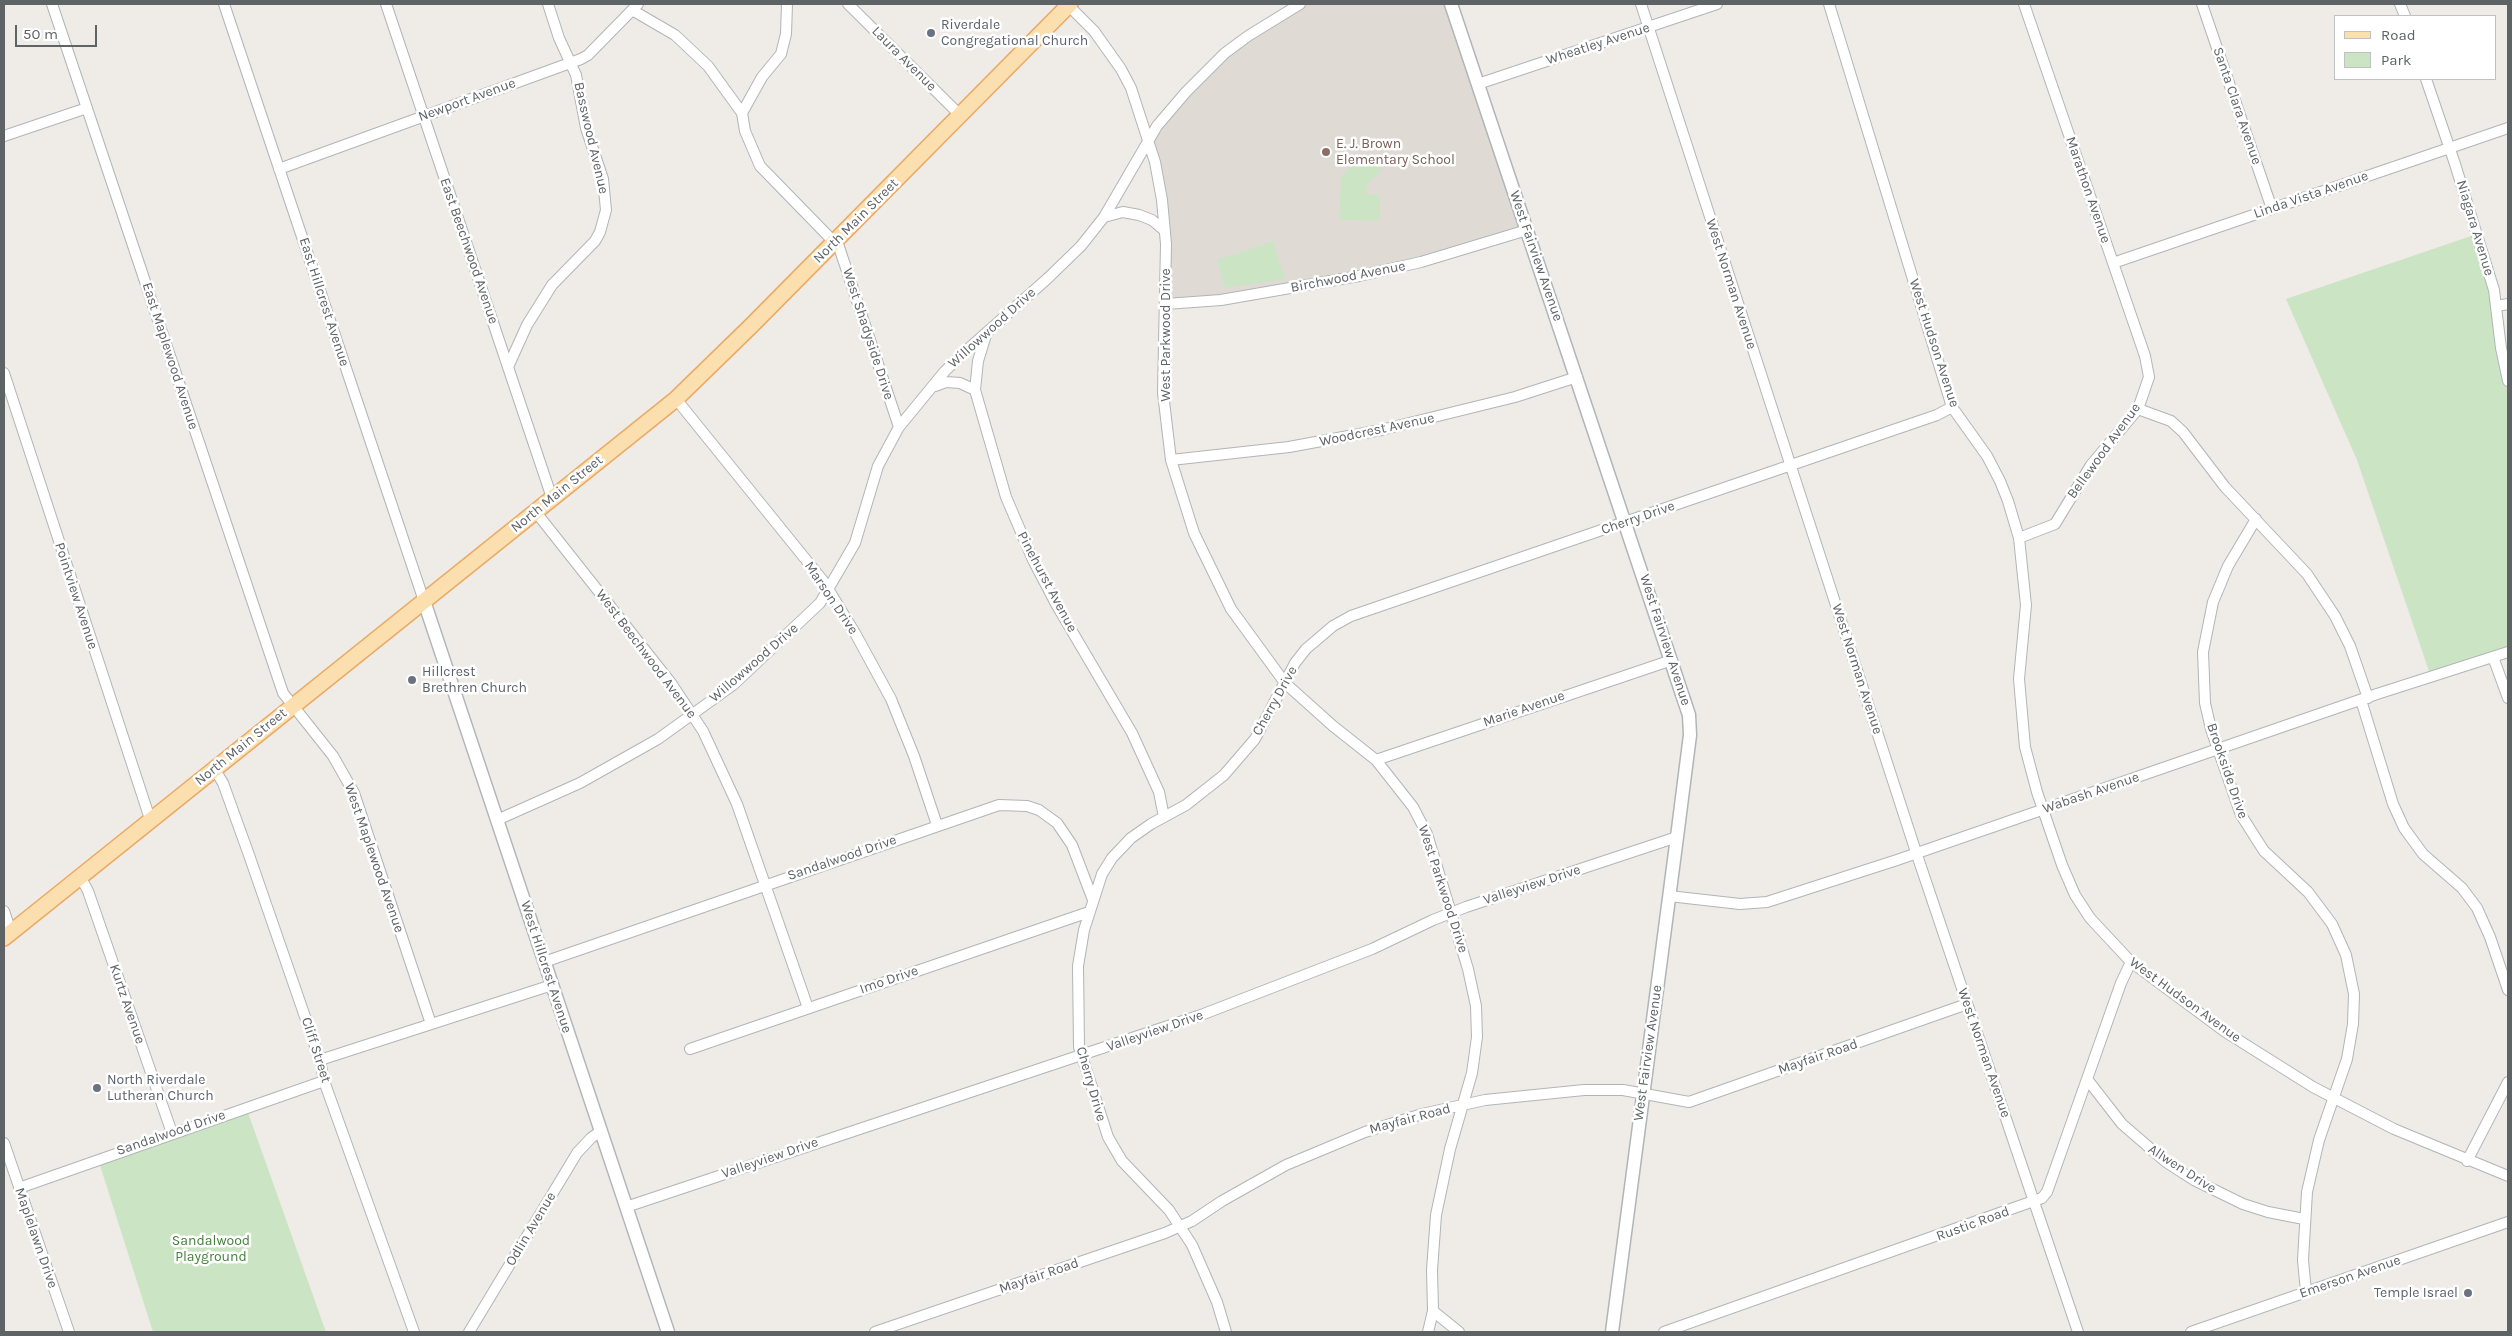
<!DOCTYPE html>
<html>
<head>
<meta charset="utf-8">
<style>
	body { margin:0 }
	#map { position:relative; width:2512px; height:1336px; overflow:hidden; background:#efebe6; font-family:Karla,sans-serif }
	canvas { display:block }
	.frame { position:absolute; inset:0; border:5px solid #5e6366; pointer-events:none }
	.legend { position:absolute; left:2334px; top:15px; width:162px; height:65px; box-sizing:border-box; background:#fff; border:1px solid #bfc1c2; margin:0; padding:6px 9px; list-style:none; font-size:15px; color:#5e6366 }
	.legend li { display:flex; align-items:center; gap:10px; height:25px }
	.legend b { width:25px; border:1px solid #bfc1c2 }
	.scale { position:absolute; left:15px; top:25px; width:82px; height:22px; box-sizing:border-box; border:2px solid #5e6366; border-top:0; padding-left:6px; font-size:15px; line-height:18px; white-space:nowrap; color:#5e6366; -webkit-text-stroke:4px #fff; paint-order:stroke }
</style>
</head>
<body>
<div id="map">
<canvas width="2512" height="1336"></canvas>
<div class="frame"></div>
<ul class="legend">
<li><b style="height:6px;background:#fbdfaf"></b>Road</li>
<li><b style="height:14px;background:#cbe5c4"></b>Park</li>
</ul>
<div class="scale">50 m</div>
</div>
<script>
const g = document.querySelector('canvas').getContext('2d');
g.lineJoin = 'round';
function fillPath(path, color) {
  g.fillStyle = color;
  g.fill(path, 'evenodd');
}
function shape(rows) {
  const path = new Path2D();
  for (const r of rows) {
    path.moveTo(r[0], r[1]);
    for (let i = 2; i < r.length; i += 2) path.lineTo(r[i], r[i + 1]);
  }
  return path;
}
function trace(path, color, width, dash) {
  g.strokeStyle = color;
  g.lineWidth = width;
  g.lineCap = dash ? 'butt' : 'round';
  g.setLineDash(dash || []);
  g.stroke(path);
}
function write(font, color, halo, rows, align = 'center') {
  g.font = font + ' Karla,sans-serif';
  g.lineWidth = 5;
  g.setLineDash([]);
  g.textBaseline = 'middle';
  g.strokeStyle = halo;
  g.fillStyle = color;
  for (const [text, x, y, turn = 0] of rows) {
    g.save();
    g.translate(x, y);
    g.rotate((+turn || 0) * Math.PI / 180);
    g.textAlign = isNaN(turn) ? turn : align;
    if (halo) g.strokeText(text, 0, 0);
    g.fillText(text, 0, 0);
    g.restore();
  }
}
const education = shape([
	[1300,4,1451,4,1527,230,1421,262,1166,304,1166,244,1149,141,1205,72]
]);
const green = shape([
	[1369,157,1377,158,1381,164,1380,172,1368,183,1366,194,1380,195,1380,221,1339,220,1341,178,1348,169,1360,164],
	[2477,234,2485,260,2508,381,2508,652,2431,677,2357,460,2286,299],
	[1273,241,1285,279,1225,288,1217,260],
	[246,1107,326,1332,153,1332,98,1159]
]);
const minor = shape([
	[52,4,283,693,333,756,354,793,431,1024],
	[224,4,424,601],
	[386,4,552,498],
	[848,4,960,115],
	[1067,4,1094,31,1121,69,1131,88,1155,162,1162,200,1166,244,1163,393,1171,460,1194,533,1231,609,1285,683,1333,726,1376,760,1413,807,1427,834,1468,969,1476,1006,1477,1037,1472,1073,1450,1149,1436,1215,1432,1270,1433,1311,1428,1332],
	[1641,4,1916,852,2078,1332],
	[1829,4,1952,407,1987,456,2000,481,2008,501,2019,538,2026,605,2019,679,2025,747,2037,792,2062,865,2075,895,2090,918,2131,962,2224,1031,2313,1087,2394,1129,2508,1176],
	[2202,4,2272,209],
	[2400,4,2405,16],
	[632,10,675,35,708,66,742,113,745,131,760,166,835,243],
	[2426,79,2455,164,2494,290,2501,348,2508,381],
	[1478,84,1717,4],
	[742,113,762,77,781,54,786,34,787,4],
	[4,136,87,108],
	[279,169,581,59,588,55,638,4],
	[1104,217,1123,212,1139,215,1152,220,1165,231],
	[837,241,899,427],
	[2113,263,2508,128],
	[1166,304,1221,300,1359,276,1421,262,1527,230],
	[2497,306,2508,304],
	[986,335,978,361,975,390,1006,497,1033,560,1056,604,1132,733,1159,792,1164,817],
	[508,367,527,325,552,285,595,241,600,232,606,210,603,179,586,128,576,75,559,38,548,4],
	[4,373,150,819],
	[935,386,946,382,960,383,975,390],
	[676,399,824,582,855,633,891,699,914,756,937,825],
	[2138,409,2171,421,2183,432,2225,487,2307,574,2335,616,2350,646,2368,698],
	[1171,460,1289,447,1381,430,1515,397,1577,377],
	[535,511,671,683,703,731,737,804,808,1008],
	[2256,519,2228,566,2213,602,2203,652,2205,703,2211,729,2241,815,2264,851,2308,892,2332,924,2346,955,2354,994,2353,1024,2347,1059,2319,1140,2307,1192,2303,1260,2306,1292],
	[2019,538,2055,524,2091,465,2138,409,2149,377,2145,356,2024,4],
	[2493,657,2508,698],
	[2361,700,2393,804,2404,828,2423,854,2462,888,2477,908,2490,937,2508,990],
	[1376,760,1672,660],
	[215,770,223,783,249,855,320,1060,324,1081,414,1332],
	[497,820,580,783,658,739,733,685,820,603,855,543,878,466,899,427,945,371,967,350,1048,278,1081,246,1104,217,1157,126,1186,92,1225,53,1248,36,1300,4],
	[80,876,88,891,172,1133],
	[1669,896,1740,904,1767,902,1897,860,2377,694,2508,652],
	[4,911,11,932],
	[544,962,999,805,1027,806,1039,810,1057,823,1072,845,1093,900],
	[690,1049,1089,912],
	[320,1060,552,985],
	[2087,1079,2122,1124,2166,1162,2194,1180,2243,1204,2268,1212,2304,1219],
	[4,1143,69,1332],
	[2467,1161,2508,1082],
	[19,1188,324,1081],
	[626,1207,1201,1015,1372,949,1433,920,1466,907,1677,837],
	[1433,1311,1459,1332],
	[469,1332,577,1153,591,1138,601,1131],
	[875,1332,1165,1233,1192,1221,1222,1201,1286,1165,1365,1132,1422,1114,1485,1100,1584,1090,1623,1090,1689,1102,1967,1004],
	[1226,1332,1217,1302,1192,1245,1169,1210,1122,1161,1108,1137,1079,1047,1078,966,1084,930,1102,874,1112,858,1131,838,1151,824,1186,805,1224,775,1255,739,1295,663,1306,649,1333,626,1351,616,1937,415,1952,407],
	[1664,1332,2042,1198,2047,1192,2121,983,2131,962],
	[2191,1332,2508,1222]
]);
const tertiary = shape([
	[1451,4,1689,715,1690,735,1677,837,1612,1332],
	[424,601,668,1332]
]);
const primary = shape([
	[4,938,676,399,751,326,1070,4]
]);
const markers = [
	[931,33,5,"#6b7280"],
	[1326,152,5,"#8d6e63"],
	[412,680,5,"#6b7280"],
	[97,1088,5,"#6b7280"],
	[2468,1293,5,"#6b7280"]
];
const worshipNames = [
	["Riverdale",941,25],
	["Congregational Church",941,41],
	["Hillcrest",422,672],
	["Brethren Church",422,688],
	["North Riverdale",107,1080],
	["Lutheran Church",107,1096],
	["Temple Israel",2458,1293,"right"]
];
const streetNames = [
	["Wheatley Avenue",1598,44,-18],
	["Laura Avenue",904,59,45],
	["Newport Avenue",467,100,-20],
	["Santa Clara Avenue",2237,106,71],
	["Basswood Avenue",591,138,77],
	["Marathon Avenue",2088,190,71],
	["Linda Vista Avenue",2311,195,-19],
	["North Main Street",856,221,-45],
	["Niagara Avenue",2475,228,73],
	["East Beechwood Avenue",469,251,71],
	["West Fairview Avenue",1536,256,71],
	["Birchwood Avenue",1348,277,-11],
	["West Norman Avenue",1731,284,72],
	["East Hillcrest Avenue",324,302,72],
	["Willowwood Drive",992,328,-42],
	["West Shadyside Drive",868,334,72],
	["West Parkwood Drive",1166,335,-90],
	["West Hudson Avenue",1934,343,72],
	["East Maplewood Avenue",170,356,72],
	["Woodcrest Avenue",1377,430,-12],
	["Bellewood Avenue",2104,451,-54],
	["North Main Street",557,494,-39],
	["Cherry Drive",1638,518,-19],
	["Pinehurst Avenue",1047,582,62],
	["Pointview Avenue",76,596,72],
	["Marson Drive",831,598,56],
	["West Fairview Avenue",1665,640,72],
	["West Beechwood Avenue",646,654,53],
	["Willowwood Drive",754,663,-41],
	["West Norman Avenue",1857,669,72],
	["Cherry Drive",1275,701,-61],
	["Marie Avenue",1524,709,-19],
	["North Main Street",241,747,-39],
	["Brookside Drive",2227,771,71],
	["Wabash Avenue",2091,793,-19],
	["West Maplewood Avenue",374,858,71],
	["Sandalwood Drive",842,858,-19],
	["Valleyview Drive",1532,885,-18],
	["West Parkwood Drive",1443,889,72],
	["West Hillcrest Avenue",546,967,72],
	["Imo Drive",889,980,-19],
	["West Hudson Avenue",2185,1000,36],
	["Kurtz Avenue",127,1004,71],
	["Valleyview Drive",1155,1031,-19],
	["Cliff Street",316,1050,72],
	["West Fairview Avenue",1648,1053,-82],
	["West Norman Avenue",1984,1053,71],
	["Mayfair Road",1818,1057,-19],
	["Cherry Drive",1091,1084,74],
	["Mayfair Road",1410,1119,-15],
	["Sandalwood Drive",171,1133,-19],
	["Valleyview Drive",770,1158,-19],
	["Allwen Drive",2182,1169,33],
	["Rustic Road",1973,1224,-20],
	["Odlin Avenue",531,1229,-59],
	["Maplelawn Drive",36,1238,71],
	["Mayfair Road",1039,1276,-19],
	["Emerson Avenue",2350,1277,-19]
];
const educationNames = [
	["E. J. Brown",1336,144],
	["Elementary School",1336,160]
];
const parkNames = [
	["Sandalwood",211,1241],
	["Playground",211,1257]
];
fillPath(education, '#dfdbd4');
fillPath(green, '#cbe5c4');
trace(minor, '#b1b5b8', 12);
trace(tertiary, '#b1b5b8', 15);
trace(primary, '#eba963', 18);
trace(minor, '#fff', 10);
trace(tertiary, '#fff', 12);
trace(primary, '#fbdfaf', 15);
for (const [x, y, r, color] of markers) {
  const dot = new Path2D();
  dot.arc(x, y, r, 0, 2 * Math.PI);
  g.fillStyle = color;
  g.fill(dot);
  trace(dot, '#fff', 2);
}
write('14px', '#5b616d', '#fff', worshipNames, 'left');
write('14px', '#5e6366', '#fff', streetNames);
write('14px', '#785e54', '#fff', educationNames, 'left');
write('14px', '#448239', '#fff', parkNames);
</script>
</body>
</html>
